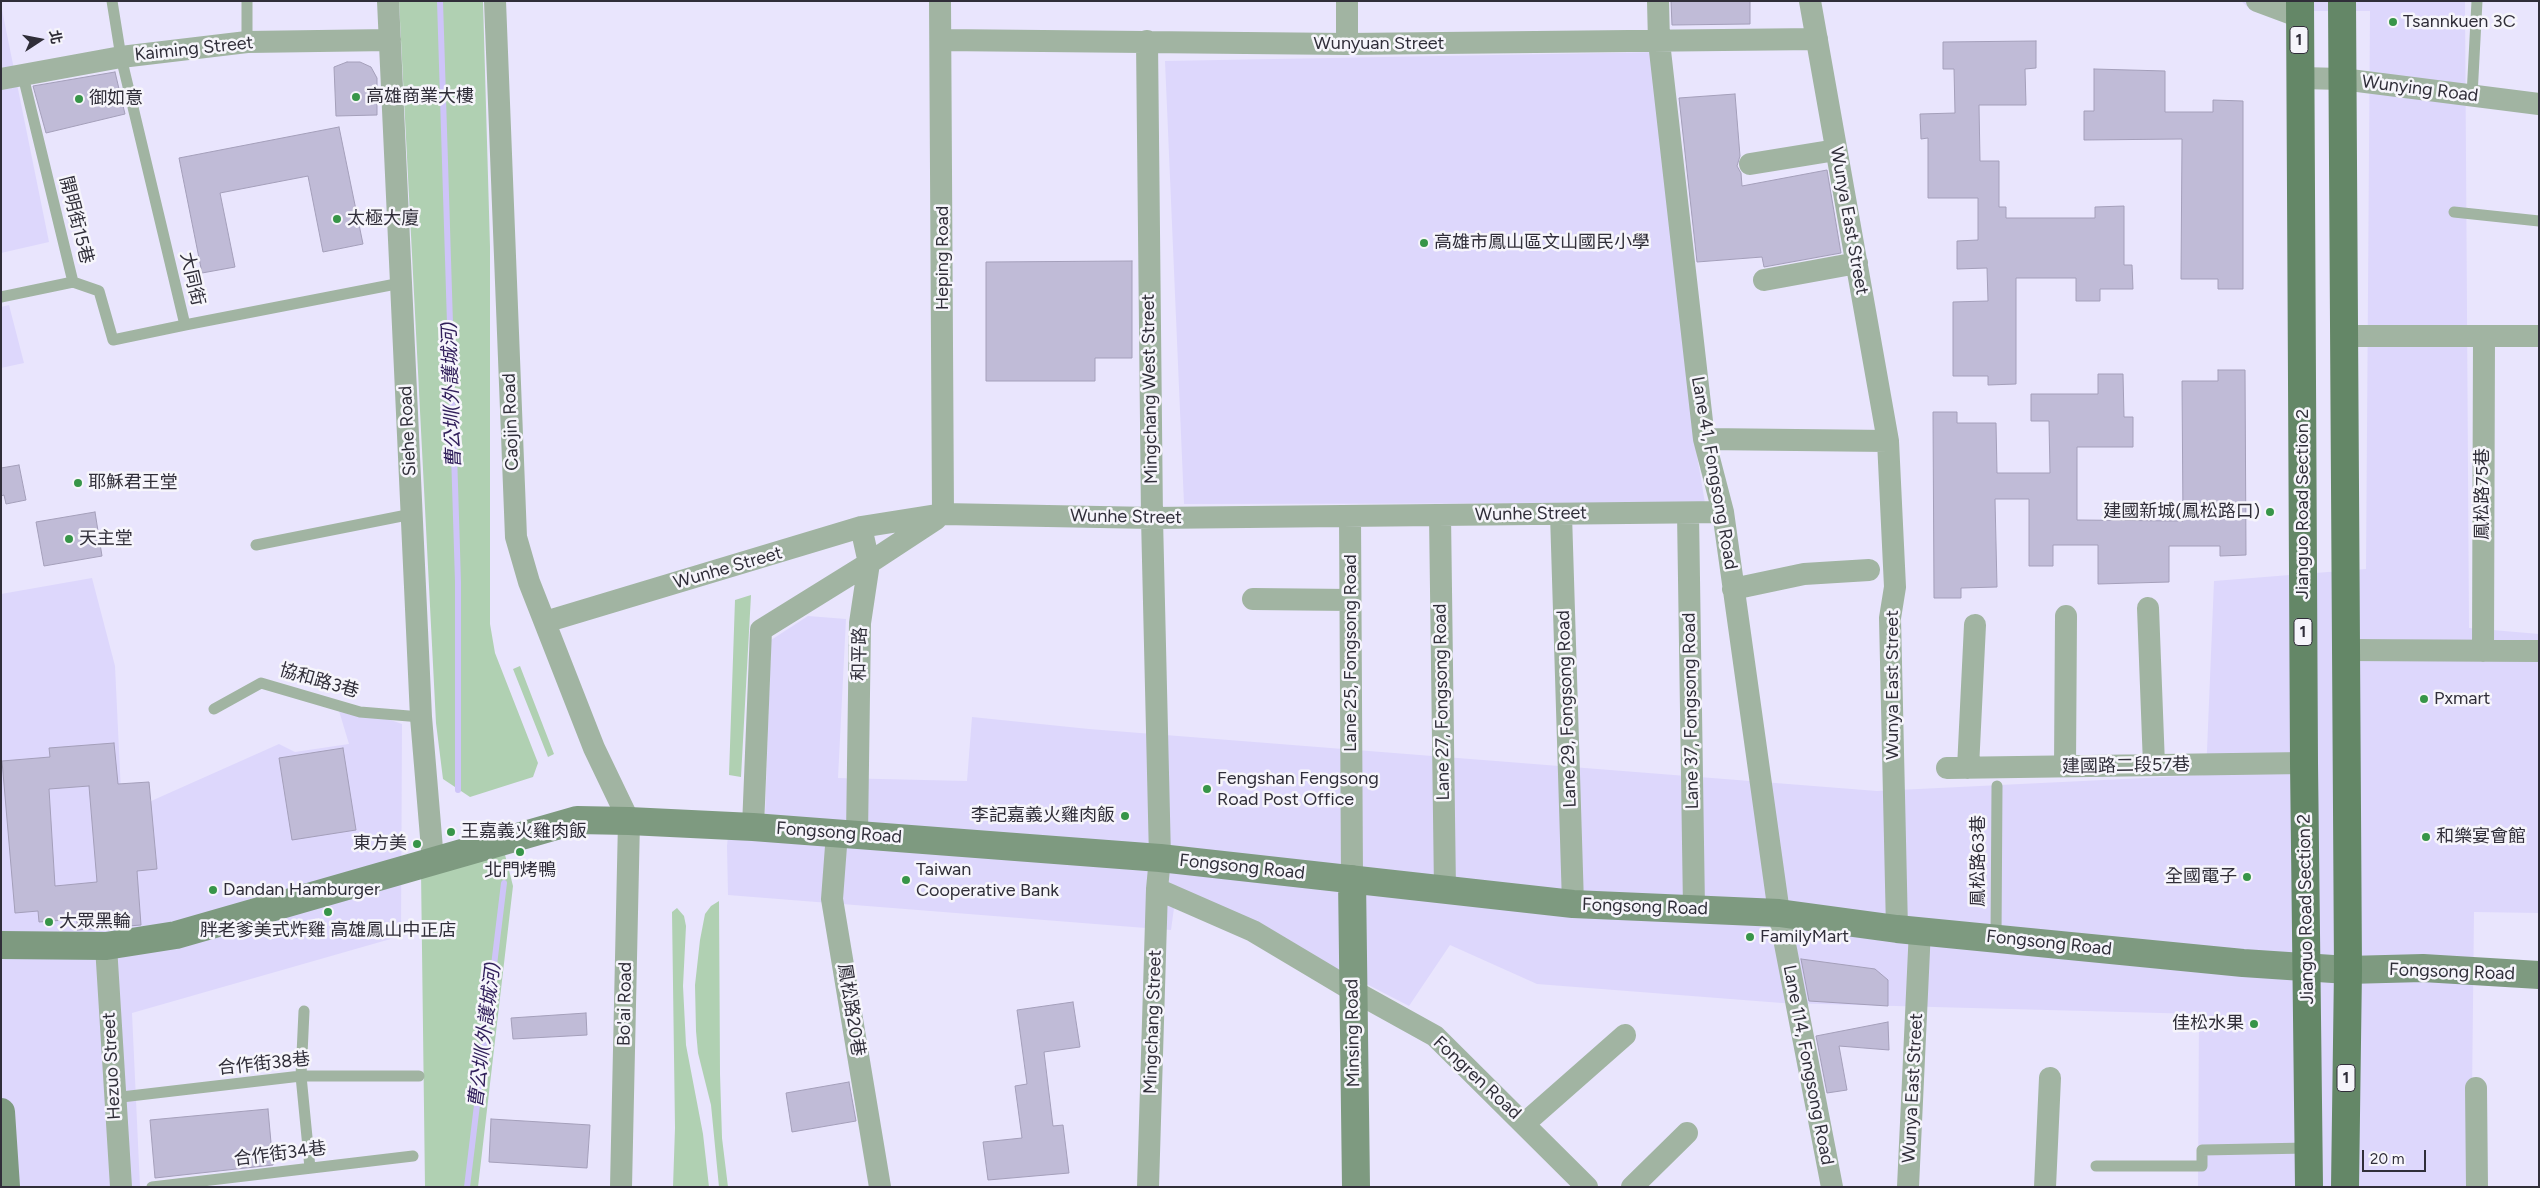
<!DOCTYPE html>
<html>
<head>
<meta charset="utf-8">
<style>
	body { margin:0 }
	#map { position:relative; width:2540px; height:1188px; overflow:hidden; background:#e9e5fd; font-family:Figtree,"Noto Sans TC",sans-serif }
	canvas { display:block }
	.frame { position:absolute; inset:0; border:2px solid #302e39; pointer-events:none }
	.north { position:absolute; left:15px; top:15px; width:50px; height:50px; -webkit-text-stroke:4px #f6f5fb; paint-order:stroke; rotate:79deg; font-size:14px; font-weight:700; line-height:20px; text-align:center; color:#302e39 }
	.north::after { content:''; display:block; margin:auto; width:18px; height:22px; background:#302e39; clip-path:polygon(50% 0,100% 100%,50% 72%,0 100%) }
	.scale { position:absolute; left:2362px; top:1150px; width:64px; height:22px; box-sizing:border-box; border:2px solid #302e39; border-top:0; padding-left:6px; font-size:15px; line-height:18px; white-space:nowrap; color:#302e39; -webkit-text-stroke:4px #f6f5fb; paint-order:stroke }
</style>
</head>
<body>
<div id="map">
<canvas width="2540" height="1188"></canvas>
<div class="frame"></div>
<div class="north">北</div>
<div class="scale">20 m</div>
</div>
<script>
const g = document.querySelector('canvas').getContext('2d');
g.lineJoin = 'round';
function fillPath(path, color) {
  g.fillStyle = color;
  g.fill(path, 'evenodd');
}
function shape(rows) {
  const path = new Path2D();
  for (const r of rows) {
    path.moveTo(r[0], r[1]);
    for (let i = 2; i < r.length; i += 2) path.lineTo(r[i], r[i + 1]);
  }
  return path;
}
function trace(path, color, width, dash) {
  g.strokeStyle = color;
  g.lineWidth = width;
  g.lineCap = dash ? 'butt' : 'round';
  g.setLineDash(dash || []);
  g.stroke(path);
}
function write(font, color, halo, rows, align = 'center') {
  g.font = font + ' Figtree,"Noto Sans TC",sans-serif';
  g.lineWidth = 5;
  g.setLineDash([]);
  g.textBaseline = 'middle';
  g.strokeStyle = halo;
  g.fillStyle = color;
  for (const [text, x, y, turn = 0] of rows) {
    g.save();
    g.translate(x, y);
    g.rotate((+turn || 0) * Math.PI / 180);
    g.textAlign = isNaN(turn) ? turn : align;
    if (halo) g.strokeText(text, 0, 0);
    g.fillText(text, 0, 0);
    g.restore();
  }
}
const built = shape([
	[2241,1,2465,1,2469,628,2539,634,2539,913,2474,912,2471,1187,2198,1187,2199,1014,1782,1003,1537,984,1450,945,1409,1006,1177,886,1171,930,728,895,727,846,730,816,765,816,771,640,808,616,846,619,838,778,967,781,972,717,1089,729,1877,791,2206,775,2214,581,2366,569,2370,11,2252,11],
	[1,5,49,242,1,253],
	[1660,52,1692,426,1705,503,1184,504,1165,61],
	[9,305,24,363,1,368,1,307],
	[92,578,115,666,122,814,279,744,295,752,349,744,336,701,402,724,401,936,132,1013,140,1187,1,1187,1,594]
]);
const green = shape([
	[399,1,483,1,490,247,490,624,495,653,538,763,533,777,470,797,443,779,436,723],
	[751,595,741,777,729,775,735,600],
	[520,666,554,754,548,757,513,669],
	[502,843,513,886,478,1187,425,1187,421,871],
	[719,901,720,1074,722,1138,728,1187,719,1187,711,1105,698,1053,696,1031,695,985,700,940,705,914,711,906],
	[677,908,684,916,686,926,683,986,686,1045,703,1134,709,1187,673,1187,675,1128,672,912]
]);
const stream = shape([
	[440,1,458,582,458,790],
	[467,1187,504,883]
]);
const building = shape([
	[1671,1,1750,1,1750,24,1672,25,1671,1],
	[2036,41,2036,68,2025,69,2026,105,1979,105,1980,161,1999,161,1999,207,2006,207,2006,218,2095,218,2095,207,2124,206,2124,265,2132,265,2133,289,2100,289,2100,301,2076,301,2076,278,2016,278,2016,384,1988,385,1988,376,1953,376,1953,302,1988,301,1987,268,1957,269,1957,241,1978,240,1978,198,1928,198,1928,138,1921,139,1920,114,1955,113,1954,69,1943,69,1943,42,2036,41],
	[347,62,360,62,371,67,377,78,377,115,336,116,334,67,347,62],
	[2094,69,2165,71,2165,112,2213,112,2213,100,2243,101,2243,289,2218,289,2218,279,2181,279,2182,139,2084,140,2084,111,2094,111,2094,69],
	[115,72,125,114,46,133,33,86,115,72],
	[1735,94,1740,156,1737,166,1741,173,1742,186,1827,170,1841,253,1764,267,1762,257,1697,262,1679,98,1735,94],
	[339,127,363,244,323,252,308,176,220,193,235,267,202,273,179,158,339,127],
	[1132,261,1132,358,1095,358,1095,381,986,381,986,262,1132,261],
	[2218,370,2245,370,2246,555,2220,556,2220,546,2169,546,2169,582,2098,584,2098,545,2053,545,2053,566,2029,566,2029,499,1995,499,1997,587,1961,588,1961,598,1934,598,1933,412,1957,412,1957,423,1996,423,1997,473,2050,473,2049,421,2031,421,2031,394,2098,394,2098,374,2123,374,2124,417,2133,417,2133,447,2077,447,2077,520,2183,521,2182,381,2218,381,2218,370],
	[19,465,26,500,6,504,4,495,1,496,1,468,19,465],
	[95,512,102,556,44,566,36,522,95,512],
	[114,743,118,784,149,782,157,869,137,871,141,925,77,930,77,919,39,922,38,911,15,913,2,761,50,757,49,748,114,743],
	[89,786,97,882,55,886,49,789,89,786],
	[343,748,356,830,292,840,279,758,343,748],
	[1801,959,1875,969,1888,980,1888,1006,1809,1001,1801,959],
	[1073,1002,1080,1047,1044,1052,1053,1126,1063,1125,1069,1173,988,1180,983,1142,1022,1138,1015,1086,1027,1084,1017,1010,1073,1002],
	[586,1013,587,1035,513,1039,511,1018,586,1013],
	[1888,1022,1889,1050,1839,1046,1847,1090,1827,1093,1816,1036,1888,1022],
	[849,1082,856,1121,792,1132,786,1093,849,1082],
	[268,1109,273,1165,155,1178,150,1120,268,1109],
	[491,1119,590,1125,587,1168,489,1162,491,1119]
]);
const lane = shape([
	[112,1,121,57,185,325,401,283],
	[247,1,247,42],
	[23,76,73,282,99,291,113,340,185,325],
	[2472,96,2477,1],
	[2454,212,2539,221],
	[1,297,73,282],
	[256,545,412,514],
	[214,709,261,683,360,712,421,717],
	[1996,937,1997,786],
	[304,1011,301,1076,310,1168],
	[113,1098,301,1076,419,1076],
	[2096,1166,2202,1166,2202,1150,2308,1148],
	[152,1187,413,1156]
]);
const street = shape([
	[388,1,421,717,433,861],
	[495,1,516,537,529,582,594,748,629,821,621,1187],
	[940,1,943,514],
	[1347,1,1347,44],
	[1658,1,1659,42,1704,439,1723,512,1779,913,1832,1187],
	[1810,1,1888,441],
	[2257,1,2300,17],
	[941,40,1347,44,1817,39],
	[1147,41,1152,518,1160,858,1157,889,1148,1187],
	[2301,78,2342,79,2539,104],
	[1,79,121,57,247,42,390,40],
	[1750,164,1836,150],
	[1764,280,1857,263],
	[2343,336,2539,336],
	[1704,439,1888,441,1895,587,1890,618,1897,929],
	[1688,513,1694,908],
	[1561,514,1573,904],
	[1440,515,1445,890],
	[1350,516,1352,879],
	[1733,589,1804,574,1869,570],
	[1253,599,1350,600],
	[2148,608,2154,765],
	[545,622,861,527,943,514,1152,518,1723,512],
	[2345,650,2539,651],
	[2483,651,2484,336],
	[2065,766,2066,616],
	[1947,768,2304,763],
	[1968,768,1975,625],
	[753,827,761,630,869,563,861,527],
	[837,833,832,899,880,1187],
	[857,835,860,623,869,563,936,519],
	[1157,889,1253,931,1352,990,1435,1036,1587,1187],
	[106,946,121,1187],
	[2476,1088,2477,1187],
	[1525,1123,1625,1035],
	[1632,1187,1687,1133],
	[1908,1187,1920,929],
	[2045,1187,2050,1078]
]);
const secondary = shape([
	[1352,879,1356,1187],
	[1,945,106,946,176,935,577,820,629,821,753,827,1160,858,1573,904,1779,913,1897,929,2243,963,2348,970,2423,968,2539,975],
	[1,1112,6,1187]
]);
const primary = shape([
	[2300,1,2304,763,2309,1187],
	[2342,1,2348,970,2345,1187]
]);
const markers = [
	[2393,22,5,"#379548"],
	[356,97,5,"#379548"],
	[79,99,5,"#379548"],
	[337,219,5,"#379548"],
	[1424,243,5,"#379548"],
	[78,483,5,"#379548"],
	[2270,512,5,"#379548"],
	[69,539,5,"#379548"],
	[2424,699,5,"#379548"],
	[1207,789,5,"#379548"],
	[1125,816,5,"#379548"],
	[451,832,5,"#379548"],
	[2426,837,5,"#379548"],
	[417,844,5,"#379548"],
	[520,852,5,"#379548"],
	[2247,877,5,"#379548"],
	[906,880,5,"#379548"],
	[213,890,5,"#379548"],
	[328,912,5,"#379548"],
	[49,922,5,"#379548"],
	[1750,937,5,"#379548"],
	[2254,1024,5,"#379548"]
];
const shields = [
	[2299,40,18],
	[2303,632,18],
	[2346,1078,18]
];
const shieldNames = [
	["1",2299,40],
	["1",2303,632],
	["1",2346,1078]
];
const poiNames = [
	["Tsannkuen 3C",2403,22],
	["高雄商業大樓",366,97],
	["御如意",89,99],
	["太極大廈",347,219],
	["高雄市鳳山區文山國民小學",1434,243],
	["耶穌君王堂",88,483],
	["建國新城(鳳松路口)",2260,512,"right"],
	["天主堂",79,539],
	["Pxmart",2434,699],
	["Fengshan Fengsong",1217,779],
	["Road Post Office",1217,800],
	["李記嘉義火雞肉飯",1115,816,"right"],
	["王嘉義火雞肉飯",461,832],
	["和樂宴會館",2436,837],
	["東方美",407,844,"right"],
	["Taiwan",916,870],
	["Cooperative Bank",916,891],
	["北門烤鴨",520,871,"center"],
	["全國電子",2237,877,"right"],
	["Dandan Hamburger",223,890],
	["大眾黑輪",59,922],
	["胖老爹美式炸雞 高雄鳳山中正店",328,931,"center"],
	["FamilyMart",1760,937],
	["佳松水果",2244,1024,"right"]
];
const streetNames = [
	["Wunyuan Street",1379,44],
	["Kaiming Street",194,49,-6],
	["Wunying Road",2420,89,7],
	["開明街15巷",76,220,76],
	["Wunya East Street",1849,221,80],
	["Heping Road",943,258,-90],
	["大同街",192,279,77],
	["Mingchang West Street",1150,389,-91],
	["Caojin Road",511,422,-92],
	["Siehe Road",408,431,-93],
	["Lane 41, Fongsong Road",1714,473,80],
	["鳳松路75巷",2483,494,-90],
	["Jianguo Road Section 2",2303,504,-90],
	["Wunhe Street",1531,514,-1],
	["Wunhe Street",1126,517,1],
	["Wunhe Street",728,568,-16],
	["Lane 25, Fongsong Road",1351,653,-90],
	["和平路",860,654,-89],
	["協和路3巷",319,681,16],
	["Wunya East Street",1893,685,-90],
	["Lane 27, Fongsong Road",1442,702,-91],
	["Lane 29, Fongsong Road",1567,709,-92],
	["Lane 37, Fongsong Road",1691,711,-91],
	["建國路二段57巷",2126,766,-1],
	["Fongsong Road",839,833,4],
	["鳳松路63巷",1979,861,-90],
	["Fongsong Road",1242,867,6],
	["Fongsong Road",1645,907,2],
	["Jianguo Road Section 2",2306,909,-91],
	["Fongsong Road",2049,943,6],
	["Fongsong Road",2452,972,2],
	["Bo'ai Road",625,1004,-89],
	["鳳松路20巷",851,1010,81],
	["Mingchang Street",1153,1022,-88],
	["Minsing Road",1353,1033,-91],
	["合作街38巷",264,1064,-6],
	["Lane 114, Fongsong Road",1808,1065,79],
	["Hezuo Street",112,1066,-93],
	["Fongren Road",1477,1078,43],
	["Wunya East Street",1913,1088,-87],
	["合作街34巷",280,1154,-7]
];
const waterNames = [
	["曹公圳(外護城河)",452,395,-92],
	["曹公圳(外護城河)",485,1035,-83]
];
fillPath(built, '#ddd7fc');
fillPath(green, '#b0d0b2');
trace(stream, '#cec4f9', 6);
fillPath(building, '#c0bbd7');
trace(building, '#a49fba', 1);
trace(lane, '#a1b4a2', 11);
trace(street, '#a1b4a2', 22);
trace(secondary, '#7e9a80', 28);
trace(primary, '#648767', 28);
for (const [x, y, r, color] of markers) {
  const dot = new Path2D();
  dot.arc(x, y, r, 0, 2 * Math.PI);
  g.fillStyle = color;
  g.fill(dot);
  trace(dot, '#f6f5fb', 2);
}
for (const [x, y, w] of shields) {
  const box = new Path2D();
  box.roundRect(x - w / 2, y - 13.5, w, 27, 4);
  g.fillStyle = '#f6f5fb';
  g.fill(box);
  trace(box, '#302e39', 1);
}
write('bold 16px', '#302e39', null, shieldNames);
write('18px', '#302e39', '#f6f5fb', poiNames, 'left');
write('18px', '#302e39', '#f6f5fb', streetNames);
write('italic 19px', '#301e5a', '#f6f5fb', waterNames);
</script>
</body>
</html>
